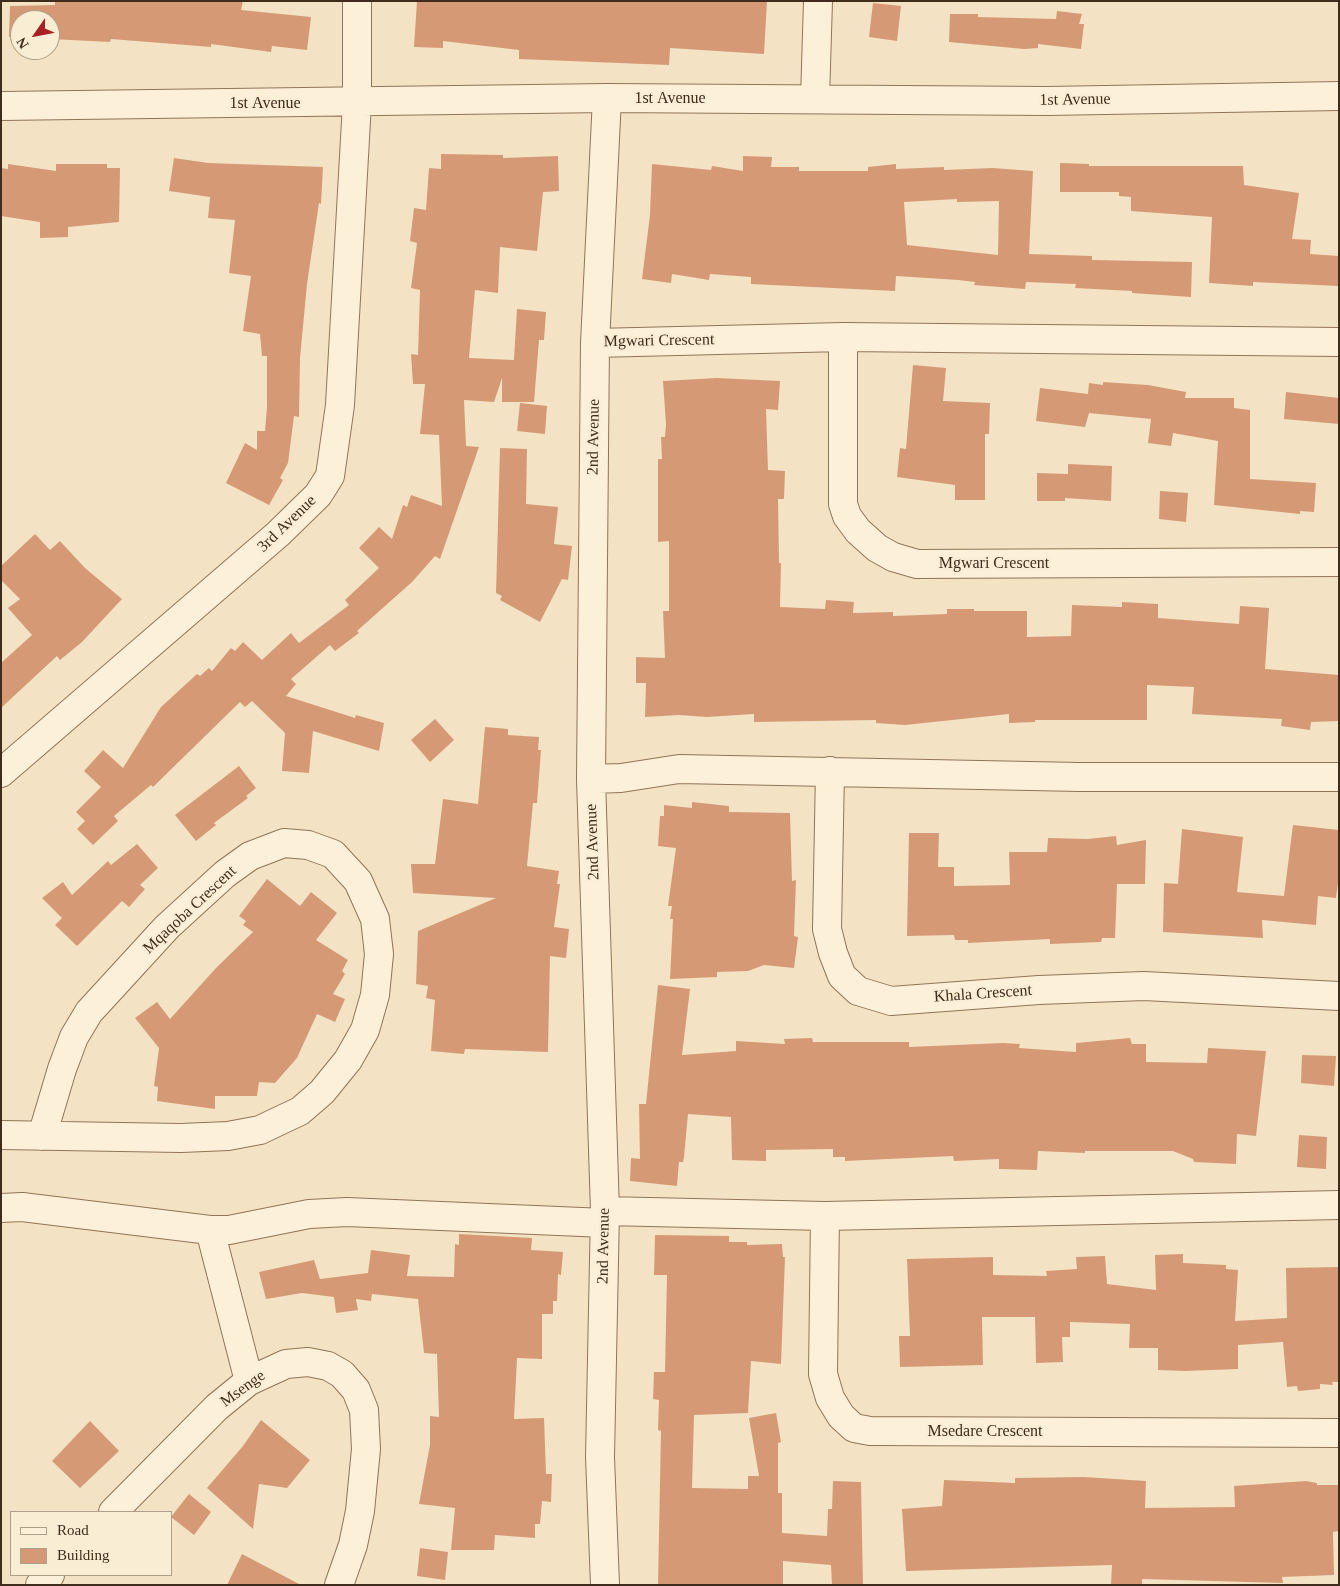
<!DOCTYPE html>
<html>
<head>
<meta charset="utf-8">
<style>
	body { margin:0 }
	#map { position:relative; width:1340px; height:1586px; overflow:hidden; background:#f3e3c4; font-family:"Times New Roman",serif }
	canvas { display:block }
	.frame { position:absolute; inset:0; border:2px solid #3f2c1d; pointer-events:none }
	.legend { position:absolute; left:10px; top:1511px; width:162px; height:65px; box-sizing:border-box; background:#f9eed4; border:1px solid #afa08b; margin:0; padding:6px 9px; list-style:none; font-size:15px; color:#3f2c1d }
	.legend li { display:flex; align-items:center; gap:10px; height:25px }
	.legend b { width:25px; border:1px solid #afa08b }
	.north { position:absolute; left:10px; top:10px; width:50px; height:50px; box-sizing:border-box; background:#f9eed4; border:1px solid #afa08b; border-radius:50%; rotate:237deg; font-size:14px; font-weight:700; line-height:20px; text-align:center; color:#3f2c1d }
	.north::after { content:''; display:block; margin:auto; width:18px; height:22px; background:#a62025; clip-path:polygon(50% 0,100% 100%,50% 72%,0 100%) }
</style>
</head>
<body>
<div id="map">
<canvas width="1340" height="1586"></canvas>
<div class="frame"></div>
<ul class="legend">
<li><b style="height:6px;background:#fcf0d8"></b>Road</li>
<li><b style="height:14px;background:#d59a75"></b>Building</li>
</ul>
<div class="north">N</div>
</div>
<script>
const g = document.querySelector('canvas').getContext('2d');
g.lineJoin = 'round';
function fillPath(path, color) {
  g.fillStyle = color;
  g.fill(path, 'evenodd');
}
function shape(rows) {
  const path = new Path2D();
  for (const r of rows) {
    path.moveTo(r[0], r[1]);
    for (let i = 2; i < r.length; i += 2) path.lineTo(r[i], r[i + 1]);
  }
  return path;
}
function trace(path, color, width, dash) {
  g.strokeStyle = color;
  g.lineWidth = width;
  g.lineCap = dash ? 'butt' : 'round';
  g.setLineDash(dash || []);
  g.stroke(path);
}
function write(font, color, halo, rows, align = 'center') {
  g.font = font + ' "Times New Roman",serif';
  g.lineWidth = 4.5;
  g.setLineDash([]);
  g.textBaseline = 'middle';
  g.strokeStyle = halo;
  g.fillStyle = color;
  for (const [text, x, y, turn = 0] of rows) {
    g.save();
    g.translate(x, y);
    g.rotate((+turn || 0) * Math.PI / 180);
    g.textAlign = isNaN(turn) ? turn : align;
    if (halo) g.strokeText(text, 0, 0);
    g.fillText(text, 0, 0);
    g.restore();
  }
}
const building = shape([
	[55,1,243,1,241,10,311,17,307,50,272,46,271,52,211,44,211,47,111,39,110,42,51,39,50,20,20,20,20,37,9,37,10,6,55,5],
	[417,1,767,1,764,54,670,48,669,65,519,59,519,50,443,41,443,48,414,47],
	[873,3,901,6,897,41,869,37],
	[1057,11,1082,14,1079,24,1084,24,1081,49,1038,44,1038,48,1024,49,949,42,950,14,978,14,978,17,1056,19],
	[441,154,503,155,503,158,558,156,559,191,543,192,537,251,500,247,498,293,475,290,469,358,514,360,517,309,546,312,544,340,539,340,534,402,502,402,502,378,494,402,464,400,466,446,479,447,440,559,435,556,412,582,357,631,359,633,335,651,330,645,291,679,296,684,286,696,355,718,356,715,384,723,379,751,313,731,309,773,282,771,285,733,252,701,245,707,240,702,153,787,151,785,114,816,118,821,93,845,77,829,85,821,76,812,101,787,84,771,103,750,123,768,161,707,197,674,200,676,209,668,212,671,231,648,235,651,243,642,262,660,291,633,299,643,349,605,345,600,379,568,359,548,379,527,392,539,403,505,407,507,411,495,442,506,439,435,420,434,425,384,413,384,411,354,418,355,420,290,411,288,417,243,410,241,414,208,426,210,429,168,441,169],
	[743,156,772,157,771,167,799,167,799,171,868,171,868,167,896,164,896,169,944,167,944,170,993,168,1033,171,1029,254,1092,256,1092,260,1192,262,1191,297,1132,293,1132,291,1075,288,1076,284,1026,282,1025,289,974,285,975,282,958,280,896,276,895,291,751,284,751,277,710,274,709,280,672,274,671,283,642,279,650,215,652,164,711,170,712,166,743,171],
	[957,199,957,202,999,201,998,255,907,245,904,202],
	[174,158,208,163,323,167,321,204,319,203,307,284,300,358,299,417,294,416,288,463,280,478,283,480,269,505,226,483,245,443,257,450,257,431,265,431,267,407,267,356,262,356,260,334,243,331,251,276,229,273,235,220,208,218,210,197,169,191],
	[1060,163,1089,164,1089,166,1243,166,1244,185,1299,193,1292,239,1311,240,1310,254,1339,256,1339,286,1253,282,1253,286,1209,283,1212,217,1131,211,1131,197,1119,196,1119,192,1060,192],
	[8,164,56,171,56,164,107,164,107,168,120,168,119,222,68,227,68,237,40,238,40,222,1,216,1,168,8,169],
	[913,365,946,368,943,401,990,403,989,434,985,434,985,500,955,500,955,485,897,477,900,448,906,449],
	[717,378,780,381,778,410,766,409,768,470,785,471,784,499,778,499,779,563,781,563,780,607,825,609,826,600,854,602,853,613,893,612,893,616,947,614,947,609,974,609,974,611,1027,611,1027,637,1071,636,1072,605,1122,607,1122,602,1158,604,1158,618,1239,624,1240,606,1269,608,1265,669,1339,675,1339,721,1311,722,1310,730,1281,726,1282,719,1192,714,1194,687,1147,685,1147,720,1035,720,1035,722,1009,723,1009,714,905,725,876,723,876,720,754,722,754,714,707,717,679,715,645,717,646,683,636,683,636,657,665,658,663,611,669,611,669,541,658,542,658,459,662,459,661,437,665,437,666,424,663,381],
	[1103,382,1148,385,1186,392,1185,398,1234,398,1234,408,1250,410,1250,479,1316,483,1314,512,1300,511,1300,514,1214,505,1218,441,1173,433,1171,446,1148,443,1151,419,1089,413,1085,427,1036,421,1040,388,1088,394,1089,383,1103,385],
	[1286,392,1339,398,1339,424,1284,419],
	[520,403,547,406,545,434,517,431],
	[500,448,527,449,526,504,558,507,554,544,572,546,568,580,562,579,540,622,500,600,502,596,496,593],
	[1068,464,1112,466,1111,501,1065,498,1065,501,1037,501,1037,473,1068,474],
	[1160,491,1188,493,1186,522,1159,519],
	[35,534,50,550,60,541,85,568,122,599,82,642,60,660,57,656,1,708,1,663,32,635,8,608,20,599,1,580,1,566],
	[435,719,454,740,430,762,411,740],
	[485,727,508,729,508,735,539,737,538,750,541,750,537,803,533,803,527,866,559,871,557,884,560,884,554,927,569,929,566,958,550,956,548,1052,465,1049,464,1054,431,1051,435,1000,426,998,428,986,416,984,418,931,496,898,413,893,411,864,435,864,443,799,478,804],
	[239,766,256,788,246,796,248,798,214,823,216,825,196,841,175,815],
	[692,802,729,806,729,812,790,813,792,881,796,880,794,936,798,937,794,968,764,965,748,971,717,972,717,977,670,979,673,919,670,919,672,906,668,906,676,848,658,846,660,816,664,816,664,805,692,808],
	[1293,825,1339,830,1339,875,1336,898,1318,896,1316,925,1262,920,1263,938,1163,932,1164,883,1178,884,1182,829,1243,837,1237,892,1284,896],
	[909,833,939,833,938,867,954,867,954,886,1010,885,1009,852,1047,852,1048,838,1088,839,1116,836,1117,845,1146,840,1145,884,1117,884,1115,938,1102,938,1101,942,1050,944,1050,939,968,943,968,940,955,940,954,935,907,936],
	[137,844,158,868,140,885,145,889,129,907,122,901,77,946,55,925,62,918,42,898,63,882,72,895,108,861,111,865],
	[267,879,300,906,311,892,337,913,316,940,348,960,342,971,345,974,333,994,345,999,335,1022,317,1014,297,1058,275,1083,259,1082,257,1096,215,1096,215,1109,157,1101,158,1087,154,1086,159,1048,135,1018,157,1002,170,1019,216,968,253,932,243,925,246,921,239,916],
	[658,985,690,989,682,1055,736,1051,736,1041,785,1044,784,1039,812,1038,813,1042,909,1042,909,1047,1003,1043,1020,1044,1019,1048,1076,1052,1076,1043,1130,1038,1132,1044,1146,1044,1146,1062,1207,1063,1208,1048,1266,1051,1256,1136,1237,1134,1236,1164,1194,1162,1193,1159,1173,1151,1085,1151,1085,1153,1038,1151,1037,1170,999,1169,999,1159,954,1161,953,1156,845,1161,845,1157,833,1157,833,1149,766,1150,766,1161,732,1160,731,1117,688,1114,684,1157,683,1162,679,1162,677,1186,630,1181,631,1158,640,1159,639,1104,646,1104],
	[1302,1055,1336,1056,1334,1086,1301,1083],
	[1299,1135,1327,1137,1326,1169,1297,1167],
	[459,1234,532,1238,531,1250,563,1252,561,1275,558,1274,557,1301,553,1301,553,1314,542,1314,542,1359,517,1358,514,1419,544,1418,546,1474,552,1474,551,1502,542,1501,540,1524,535,1524,535,1538,495,1535,494,1550,451,1550,455,1508,419,1504,430,1445,430,1416,439,1417,437,1354,424,1353,418,1299,372,1294,371,1301,356,1299,358,1310,336,1313,334,1297,302,1293,266,1299,259,1272,314,1260,320,1279,368,1273,371,1250,410,1255,407,1276,454,1277,455,1244,459,1245],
	[655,1235,729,1236,729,1242,747,1242,747,1245,782,1244,783,1257,785,1257,781,1364,751,1361,748,1413,694,1415,692,1488,748,1489,748,1476,759,1476,749,1418,776,1413,781,1442,778,1443,778,1493,782,1493,782,1533,827,1536,828,1509,832,1509,833,1481,861,1482,863,1585,832,1585,831,1565,783,1561,783,1585,658,1585,661,1431,658,1430,659,1400,653,1399,654,1372,665,1372,667,1275,654,1275],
	[1183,1254,1183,1263,1226,1265,1226,1269,1238,1270,1235,1321,1287,1318,1286,1268,1339,1267,1339,1382,1332,1382,1333,1385,1320,1384,1320,1389,1298,1391,1297,1386,1287,1387,1283,1342,1238,1345,1238,1369,1185,1371,1158,1370,1158,1348,1129,1348,1130,1324,1070,1322,1070,1337,1062,1337,1063,1362,1036,1363,1035,1317,982,1317,983,1365,900,1367,899,1336,910,1336,907,1259,993,1257,993,1275,1047,1276,1046,1271,1077,1269,1076,1257,1105,1256,1107,1284,1156,1290,1155,1255],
	[261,1420,310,1460,287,1488,259,1484,253,1529,207,1488,243,1446],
	[90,1421,119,1451,80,1488,52,1461],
	[1084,1477,1146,1481,1145,1508,1235,1507,1234,1486,1306,1481,1317,1483,1317,1485,1339,1485,1339,1531,1333,1532,1334,1575,1282,1577,1283,1583,1142,1579,1142,1585,1111,1585,1112,1565,906,1571,902,1509,942,1506,944,1480,1015,1483,1015,1478],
	[189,1494,211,1512,194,1535,171,1517],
	[420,1548,448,1552,445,1580,417,1576],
	[242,1554,301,1585,227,1585]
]);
const street = shape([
	[815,99,818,1],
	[1,106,607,98,1047,101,1339,96],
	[843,337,843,504,847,516,858,531,877,548,893,557,917,564,1339,562],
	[595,343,843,337,1339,342],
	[830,771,827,929,833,953,842,976,858,991,891,1001,1039,990,1144,986,1339,996],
	[1,773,278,534,318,495,330,476,340,405,357,103,357,1],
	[591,779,621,778,679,769,1080,777,1339,777],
	[1,1135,181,1138,228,1136,260,1130,300,1111,322,1092,348,1060,365,1030,375,995,379,954,375,919,358,881,333,854,308,845,284,843,250,856,225,874,167,927,89,1012,74,1037,62,1069,42,1136],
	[1,1208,22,1207,210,1230,229,1230,309,1214,347,1212,605,1223],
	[605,1211,825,1216,1339,1205],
	[825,1216,823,1374,830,1398,841,1416,854,1428,870,1431,1339,1433],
	[210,1230,249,1381],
	[113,1512,217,1407,249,1381,286,1364,308,1362,328,1366,342,1374,356,1390,364,1410,366,1449,360,1511,353,1545,339,1585],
	[40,1585,50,1575],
	[605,1585,600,1457,605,1211,591,779,595,343,607,98]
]);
const streetNames = [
	["1st Avenue",670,99],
	["1st Avenue",1075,100,-1],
	["1st Avenue",265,104],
	["Mgwari Crescent",659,341,-1],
	["2nd Avenue",594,437,-89],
	["3rd Avenue",287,524,-44],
	["Mgwari Crescent",994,564],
	["2nd Avenue",593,842,-92],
	["Mqaqoba Crescent",190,910,-43],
	["Khala Crescent",983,994,-4],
	["2nd Avenue",604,1246,-89],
	["Msenge",243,1389,-36],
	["Msedare Crescent",985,1432]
];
fillPath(building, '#d59a75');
trace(street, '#907458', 30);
trace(street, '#fcf0d8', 28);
write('16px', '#3f2c1d', '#f9eed4', streetNames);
</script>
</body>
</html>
